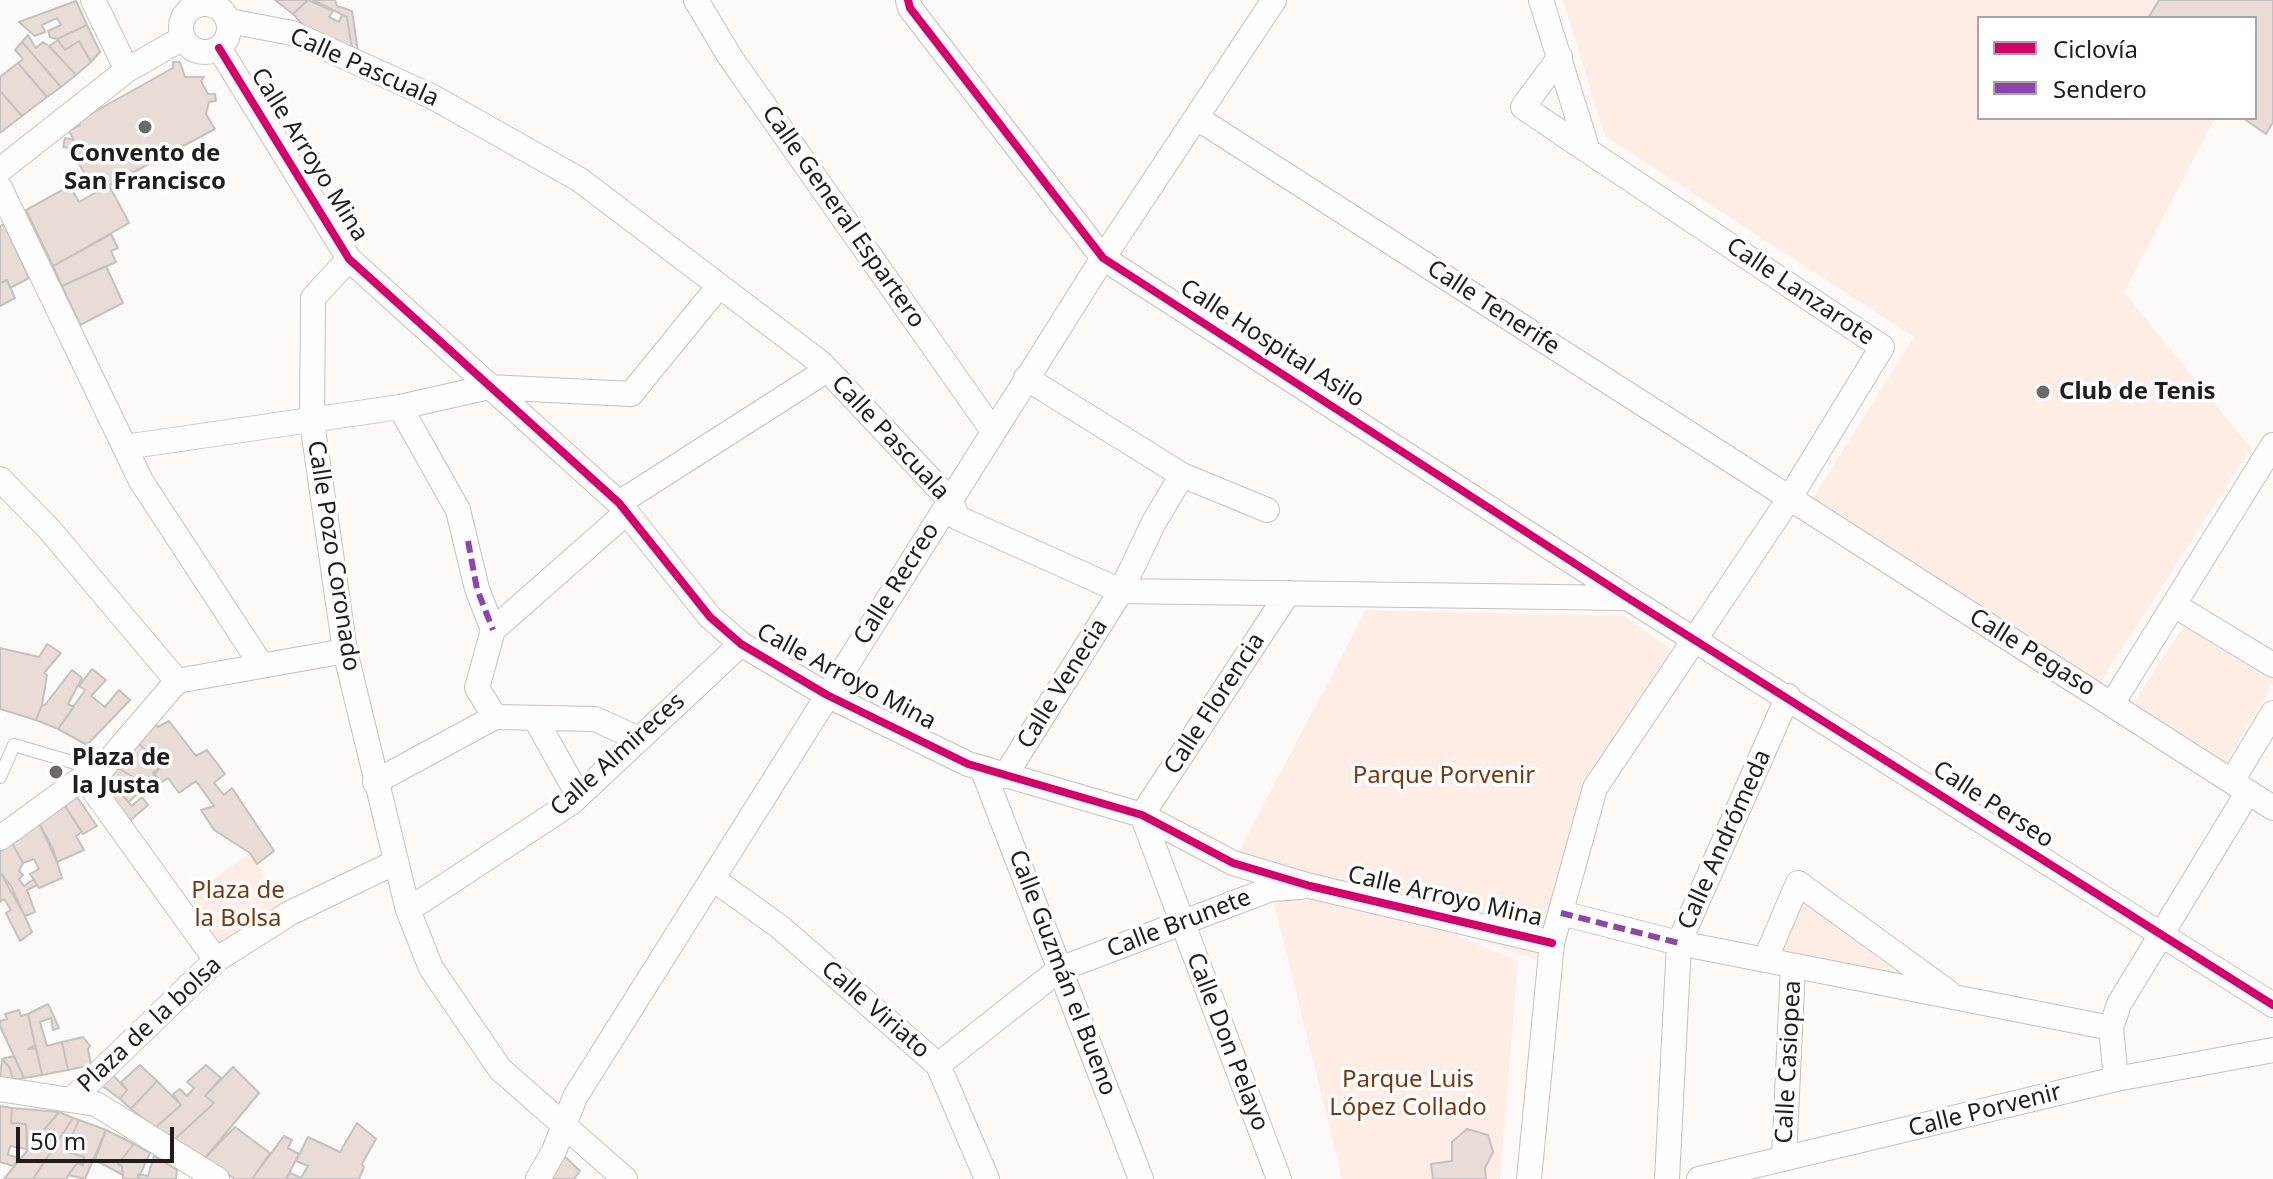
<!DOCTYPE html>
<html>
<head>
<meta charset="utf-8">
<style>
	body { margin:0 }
	#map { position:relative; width:2273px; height:1179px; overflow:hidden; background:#fcf9f7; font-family:"Noto Sans",sans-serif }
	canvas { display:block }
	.legend { position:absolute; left:1977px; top:16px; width:280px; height:104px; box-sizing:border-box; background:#fff; border:2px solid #a7a4a3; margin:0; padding:10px 14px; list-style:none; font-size:24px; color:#221c1a }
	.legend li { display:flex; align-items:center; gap:16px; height:40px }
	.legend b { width:40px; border:2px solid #a7a4a3 }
	.scale { position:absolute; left:16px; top:1127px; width:158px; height:36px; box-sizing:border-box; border:4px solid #221c1a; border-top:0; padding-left:10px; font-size:24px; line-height:28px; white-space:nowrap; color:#221c1a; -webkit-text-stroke:6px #fff; paint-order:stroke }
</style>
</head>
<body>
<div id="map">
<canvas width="2273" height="1179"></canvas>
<ul class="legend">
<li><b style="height:10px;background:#d6006c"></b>Ciclovía</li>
<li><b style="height:10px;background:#8e44ad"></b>Sendero</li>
</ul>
<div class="scale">50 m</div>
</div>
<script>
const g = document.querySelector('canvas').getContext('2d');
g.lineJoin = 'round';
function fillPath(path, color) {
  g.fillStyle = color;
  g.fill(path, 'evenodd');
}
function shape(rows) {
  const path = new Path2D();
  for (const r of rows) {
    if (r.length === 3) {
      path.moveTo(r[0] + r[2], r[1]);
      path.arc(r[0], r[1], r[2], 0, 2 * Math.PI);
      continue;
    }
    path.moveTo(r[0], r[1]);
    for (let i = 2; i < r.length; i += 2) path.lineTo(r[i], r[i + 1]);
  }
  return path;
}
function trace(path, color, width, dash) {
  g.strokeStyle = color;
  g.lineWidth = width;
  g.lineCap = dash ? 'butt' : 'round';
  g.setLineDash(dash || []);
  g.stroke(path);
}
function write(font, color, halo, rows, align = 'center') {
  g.font = font + ' "Noto Sans",sans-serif';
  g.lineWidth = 7;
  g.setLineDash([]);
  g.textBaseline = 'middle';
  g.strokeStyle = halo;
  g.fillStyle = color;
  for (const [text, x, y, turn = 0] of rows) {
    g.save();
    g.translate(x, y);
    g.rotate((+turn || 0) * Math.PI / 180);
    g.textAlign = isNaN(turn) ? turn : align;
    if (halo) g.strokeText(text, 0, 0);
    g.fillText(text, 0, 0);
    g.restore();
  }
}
const green = shape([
	[1563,0,2159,0,2148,18,1979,18,1979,118,2215,118,2124,292,2251,448,2100,683,1811,501,1914,337,1605,136],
	[1366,610,1625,616,1672,650,1595,788,1536,959,1439,928,1518,961,1500,1179,1342,1179,1274,902,1309,887,1233,863],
	[2184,625,2273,677,2273,684,2225,764,2133,704],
	[250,853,290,913,217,959,189,896],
	[1805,898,1897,974,1781,951]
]);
const building = shape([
	[275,0,308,0,293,14,275,0],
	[308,0,333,11,329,17,339,22,342,15,347,17,352,49,305,27,293,14,308,0],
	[313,0,335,0,337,6,352,11,358,52,352,49,347,17,313,0],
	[2159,0,2273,0,2273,122,2266,134,2243,118,2255,118,2255,18,2148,18,2159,0],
	[76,1,87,25,57,39,50,37,48,31,61,25,57,18,42,25,45,32,35,36,19,22,76,1],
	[87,25,100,52,91,62,79,41,65,50,57,39,87,25],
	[28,35,36,48,43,42,49,46,76,75,61,87,22,42,28,35],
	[58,40,65,50,79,41,91,62,76,75,49,46,58,40],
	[22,42,61,87,47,97,18,63,23,59,15,50,22,42],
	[173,62,180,62,185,77,204,77,201,81,208,94,215,94,216,101,209,102,206,114,215,129,98,191,91,179,90,183,82,182,86,176,70,148,63,147,65,138,74,140,69,131,80,125,78,121,173,68,173,62],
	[18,63,47,97,22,116,0,91,0,77,18,63],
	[0,91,22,116,0,133,0,91],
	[109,185,129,223,53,266,26,210,70,186,79,202,109,185],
	[4,224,29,278,10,288,7,280,0,283,0,226,4,224],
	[111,234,118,248,111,251,116,262,62,286,53,266,111,234],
	[106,266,123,303,80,325,62,286,106,266],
	[7,280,15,298,0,306,0,283,7,280],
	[47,644,61,653,44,673,47,675,42,705,36,720,0,709,0,648,39,657,47,644],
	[92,669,106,680,91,696,105,707,119,690,130,700,87,745,58,729,85,690,79,686,92,669],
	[72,670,82,678,68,704,74,707,58,729,36,720,42,705,45,705,72,670],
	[153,721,158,727,169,721,196,756,207,750,225,774,214,783,224,795,232,788,274,851,257,864,250,853,214,830,201,810,214,806,196,781,179,793,168,778,162,782,153,773,160,767,137,741,153,721],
	[137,741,160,767,151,780,156,788,148,795,135,778,116,767,137,741],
	[116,767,135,778,142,789,129,802,107,778,116,767],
	[107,778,132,806,142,797,148,805,125,825,97,790,107,778],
	[77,797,97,826,83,834,65,806,77,797],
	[65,806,82,832,76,836,84,850,57,862,39,823,65,806],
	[39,823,53,849,62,878,39,888,30,874,39,869,34,859,23,863,12,843,39,823],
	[12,843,23,863,19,871,23,875,19,879,24,886,34,879,37,885,27,890,35,912,25,916,0,872,0,852,12,843],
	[0,872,11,886,32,932,20,941,6,913,11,910,4,899,0,902,0,872],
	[48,1004,59,1028,53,1030,51,1018,40,1022,47,1046,62,1042,68,1070,42,1075,28,1014,48,1004],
	[19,1010,21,1016,28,1014,35,1045,28,1049,36,1048,42,1075,24,1078,0,1026,0,1021,7,1019,5,1014,19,1010],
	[83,1037,90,1046,88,1049,91,1065,68,1070,62,1042,83,1037],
	[14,1056,24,1078,13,1080,10,1068,2,1059,14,1056],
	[2,1059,10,1068,13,1080,0,1079,2,1059],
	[140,1065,157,1081,131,1109,120,1099,127,1090,121,1082,140,1065],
	[206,1065,221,1078,205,1096,214,1103,173,1141,155,1128,181,1105,173,1094,180,1089,187,1096,194,1088,187,1082,206,1065],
	[233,1067,259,1093,205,1158,173,1141,214,1103,205,1096,233,1067],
	[110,1072,127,1090,120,1099,101,1085,110,1072],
	[157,1081,181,1105,155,1128,131,1109,157,1081],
	[0,1106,12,1108,11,1123,26,1124,27,1149,10,1146,8,1155,20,1158,13,1166,0,1162,0,1106],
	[12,1108,59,1112,31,1145,27,1144,26,1124,11,1123,12,1108],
	[59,1112,73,1118,33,1179,4,1179,59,1112],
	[73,1118,79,1120,65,1151,84,1157,83,1165,77,1163,66,1179,33,1179,73,1118],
	[79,1120,106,1130,85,1179,68,1175,77,1163,83,1165,84,1157,65,1151,79,1120],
	[357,1123,376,1139,362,1164,364,1167,359,1179,286,1179,290,1173,301,1178,308,1166,296,1161,308,1137,340,1152,357,1123],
	[235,1127,270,1153,252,1179,235,1179,205,1158,235,1127],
	[1467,1129,1488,1135,1493,1152,1485,1168,1486,1179,1433,1179,1431,1164,1452,1161,1452,1142,1467,1129],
	[106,1130,134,1144,118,1164,122,1166,123,1175,95,1160,106,1130],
	[284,1136,292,1140,288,1148,299,1154,286,1179,252,1179,284,1136],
	[134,1144,150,1153,138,1179,123,1179,122,1166,118,1164,134,1144],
	[563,1155,580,1171,574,1179,547,1179,563,1155],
	[154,1156,177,1170,176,1179,138,1179,138,1174,148,1176,154,1156]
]);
const lane = shape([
	[0,777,14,745,96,769]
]);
const street = shape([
	[93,0,127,70],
	[696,0,730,57,993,431],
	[908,0,910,8,1103,258,1628,598,2273,1005],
	[205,28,24],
	[229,21,292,33,433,97,580,180,821,363,950,500,958,518,1121,591,1628,598],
	[219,48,349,259,619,503,710,617,741,644,827,695,968,764,1142,815,1233,863,1310,886,1552,943],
	[1560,57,1523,107,1588,151],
	[1197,118,2273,808],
	[0,170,127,70,183,38],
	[0,188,141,481,262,666],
	[349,259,313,298,312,422,345,651,408,910,431,968,500,1069,625,1179],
	[400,407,458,510,477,589,493,630],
	[125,447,400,407,489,387,631,394,719,286],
	[1182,475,1267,510],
	[0,479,49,529,177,681],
	[619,503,827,370],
	[2174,605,2273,665],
	[2112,704,2273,445],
	[495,717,595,719,639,739],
	[536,720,578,795],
	[982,768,1141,1179],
	[1005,776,1121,591,1154,522,1182,475,1026,378],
	[84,777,216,960],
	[2232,781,2273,713],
	[375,782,495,717,477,688,493,630,627,512],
	[0,838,84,777,101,770,177,681,345,651],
	[713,879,780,927,938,1065,987,1179],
	[408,910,571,803,741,644],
	[1561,913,1679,943,2111,1028],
	[1765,960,1798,883,1948,992],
	[938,1065,1060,969,1271,889,1300,887],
	[2116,1079,2111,1028,2119,1004,2248,792],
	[0,1089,96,1104,217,1179],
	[73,1098,216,960,290,913,396,862],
	[1784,1159,1793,966],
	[538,1179,554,1151,575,1097,1103,258,1274,0],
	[1279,1179,1142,815,1288,593],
	[1529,1179,1552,943,1595,788,1789,499,1882,347,1588,151,1541,0],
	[1667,1179,1679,943,1788,696],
	[1699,1179,2116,1079,2273,1050]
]);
const quiet = shape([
	[468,541,477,589,493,630],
	[1561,913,1679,943]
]);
const cycleway = shape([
	[908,0,910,8,1103,258,1628,598,2273,1005],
	[219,48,349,259,619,503,710,617,741,644,827,695,968,764,1142,815,1233,863,1310,886,1552,943]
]);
const markers = [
	[145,127,8,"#6e6967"],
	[2043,392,8,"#6e6967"],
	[56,772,8,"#6e6967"]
];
const streetNames = [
	["Calle Pascuala",364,68,24],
	["Calle Arroyo Mina",309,155,58],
	["Calle General Espartero",843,217,55],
	["Calle Lanzarote",1800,292,34],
	["Calle Tenerife",1493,308,33],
	["Calle Hospital Asilo",1272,344,33],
	["Calle Pascuala",890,438,47],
	["Calle Pozo Coronado",333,556,81],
	["Calle Recreo",897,584,-58],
	["Calle Pegaso",2032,653,32],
	["Calle Arroyo Mina",846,677,28],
	["Calle Venecia",1063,684,-58],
	["Calle Florencia",1215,704,-57],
	["Calle Almireces",618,755,-42],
	["Calle Perseo",1993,805,33],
	["Calle Andrómeda",1725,840,-66],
	["Calle Arroyo Mina",1445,897,13],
	["Calle Brunete",1179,924,-21],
	["Calle Guzmán el Bueno",1062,973,69],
	["Calle Viriato",875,1010,41],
	["Plaza de la bolsa",150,1025,-43],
	["Calle Don Pelayo",1227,1042,69],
	["Calle Casiopea",1789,1062,-87],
	["Calle Porvenir",1985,1111,-14]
];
const poiNames = [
	["Convento de",145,154,"center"],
	["San Francisco",145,182,"center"],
	["Club de Tenis",2059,392],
	["Plaza de",72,758],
	["la Justa",72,786]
];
const parkNames = [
	["Parque Porvenir",1444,776],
	["Plaza de",238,891],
	["la Bolsa",238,919],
	["Parque Luis",1408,1080],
	["López Collado",1408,1108]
];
fillPath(green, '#feede5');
fillPath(building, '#e9dcd6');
trace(building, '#c5c1bf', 2);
trace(lane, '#c5c1bf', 14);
trace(street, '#c5c1bf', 26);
trace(lane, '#fffefe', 12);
trace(street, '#fffefe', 24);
trace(quiet, '#8e44ad', 6, [12, 6]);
trace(cycleway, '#d6006c', 8);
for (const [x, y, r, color] of markers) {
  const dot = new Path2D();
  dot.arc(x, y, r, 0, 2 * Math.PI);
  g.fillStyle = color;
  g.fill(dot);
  trace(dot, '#fff', 3);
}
write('24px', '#221c1a', '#fff', streetNames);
write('bold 24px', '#221c1a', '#fff', poiNames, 'left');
write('24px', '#7b370c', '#fff', parkNames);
</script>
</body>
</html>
